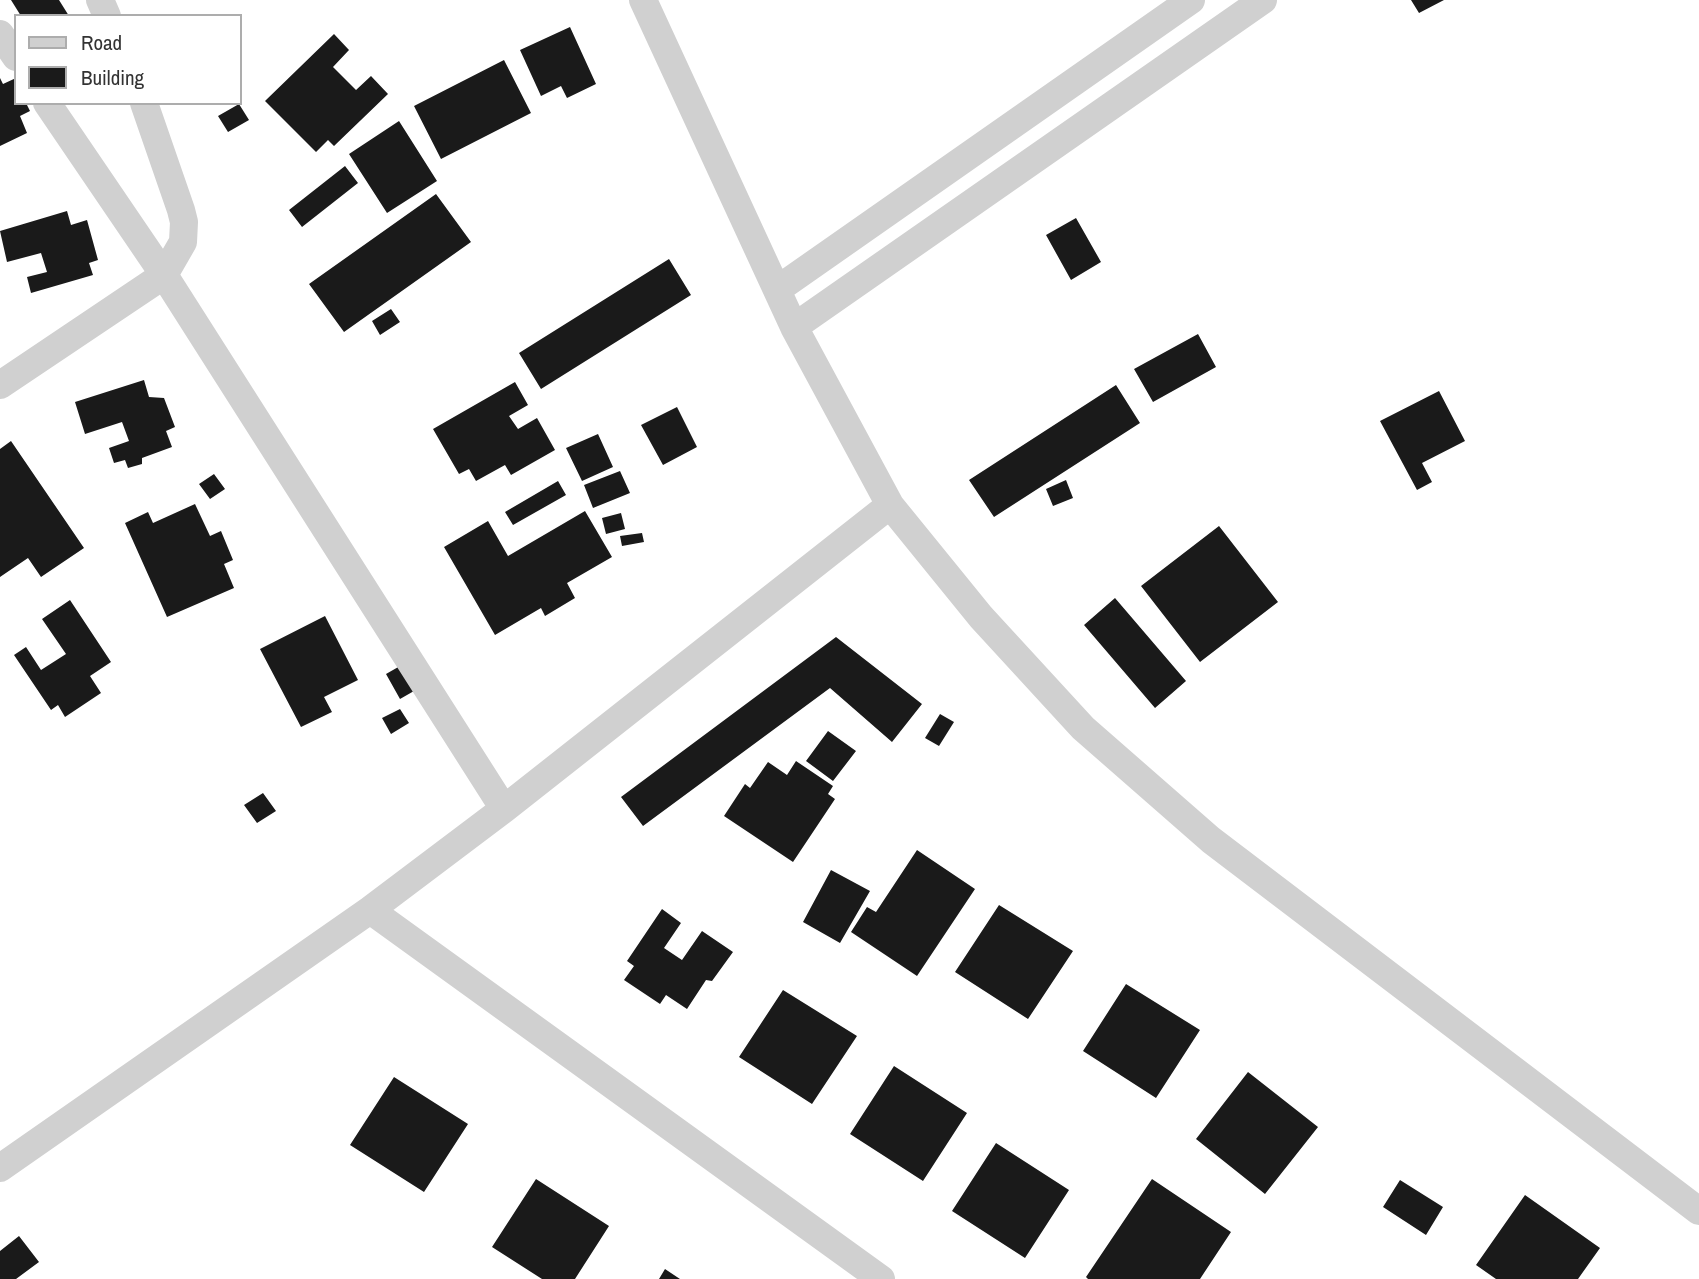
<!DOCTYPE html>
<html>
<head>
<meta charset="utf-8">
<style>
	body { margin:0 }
	#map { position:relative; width:1699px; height:1279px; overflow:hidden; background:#fff; font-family:"Archivo Narrow",sans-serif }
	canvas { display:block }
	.legend { position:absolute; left:14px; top:14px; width:228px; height:91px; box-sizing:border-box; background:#fff; border:2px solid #adadad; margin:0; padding:9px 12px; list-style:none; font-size:21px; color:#333 }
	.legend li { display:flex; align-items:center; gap:14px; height:35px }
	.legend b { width:35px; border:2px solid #adadad }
</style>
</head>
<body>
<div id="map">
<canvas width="1699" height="1279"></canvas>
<ul class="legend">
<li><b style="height:9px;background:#d0d0d0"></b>Road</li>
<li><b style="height:19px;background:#1a1a1a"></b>Building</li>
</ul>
</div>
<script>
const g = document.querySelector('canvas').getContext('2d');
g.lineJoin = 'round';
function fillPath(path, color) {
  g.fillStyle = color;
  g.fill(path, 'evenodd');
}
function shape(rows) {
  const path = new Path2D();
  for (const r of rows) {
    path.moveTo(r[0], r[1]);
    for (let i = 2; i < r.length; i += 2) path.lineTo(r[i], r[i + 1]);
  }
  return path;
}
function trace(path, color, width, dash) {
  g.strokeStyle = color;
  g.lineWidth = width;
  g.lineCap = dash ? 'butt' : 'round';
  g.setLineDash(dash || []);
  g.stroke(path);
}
const building = shape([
	[11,0,59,0,69,16,21,16],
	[1411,0,1444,0,1419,13],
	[570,27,596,84,567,98,561,86,541,96,520,50],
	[334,34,349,50,333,67,356,90,371,76,388,94,334,146,328,140,316,152,265,101],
	[504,60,531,113,441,159,414,106],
	[0,78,3,84,16,78,16,103,26,103,30,111,20,116,27,133,0,146],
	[239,104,249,120,228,132,218,116],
	[399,121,437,181,387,213,349,154],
	[345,166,358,183,302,227,289,210],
	[436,194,471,242,344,332,309,284],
	[67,211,71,225,87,220,98,260,89,263,93,275,31,293,27,277,47,272,41,253,7,262,0,231],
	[1076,218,1101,262,1071,280,1046,235],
	[669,259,691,295,541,389,519,353],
	[391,309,400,322,380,335,372,321],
	[1198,334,1216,367,1153,402,1134,369],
	[144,380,149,397,164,398,175,427,166,431,172,447,142,458,142,464,128,468,125,460,114,463,109,448,129,441,122,422,85,434,75,402],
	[515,382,528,405,509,416,518,429,537,418,555,450,511,475,505,465,476,481,469,469,459,474,433,429],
	[1116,385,1140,423,994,517,969,480],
	[1439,391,1465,441,1422,463,1432,482,1417,490,1380,421],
	[677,407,697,447,663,465,641,425],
	[598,434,613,467,582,481,566,448],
	[11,441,84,548,41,577,28,558,0,577,0,449],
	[620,471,630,493,593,508,584,485],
	[214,474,225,489,210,499,199,484],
	[1066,480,1073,498,1053,506,1046,489],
	[558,481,566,495,513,525,505,512],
	[195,504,210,536,221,531,233,560,224,564,234,588,167,617,125,523,148,512,153,523],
	[585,511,612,557,567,583,575,598,545,616,541,608,495,635,444,547,488,521,508,556],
	[621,513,625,529,606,534,602,518],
	[1219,526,1278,602,1200,662,1141,586],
	[642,533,644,542,622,546,620,536],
	[1115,598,1186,681,1155,708,1084,625],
	[70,600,111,662,90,676,101,693,65,717,58,705,51,710,14,655,26,647,41,670,66,654,42,619],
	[325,616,358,680,324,697,332,712,301,727,260,649],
	[836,637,922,704,892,742,830,688,643,826,621,797],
	[400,666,414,691,400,699,386,674],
	[400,709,409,723,391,734,382,718],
	[940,714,954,722,939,746,925,738],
	[828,731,856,751,833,781,806,761],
	[796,761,833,786,828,794,835,799,793,862,724,816,745,784,750,788,768,762,787,775],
	[263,793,276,811,257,823,244,805],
	[917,850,975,889,917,976,851,932,867,907,876,912],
	[831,870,870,891,840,943,803,922],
	[999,905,1073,951,1028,1019,955,972],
	[662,909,681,923,664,948,682,960,702,931,733,952,712,981,706,980,687,1009,666,995,660,1004,624,980,634,966,627,961],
	[1126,984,1200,1030,1156,1098,1083,1051],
	[783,990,857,1036,812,1104,739,1057],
	[894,1066,967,1113,923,1181,850,1134],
	[1248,1072,1318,1127,1265,1194,1196,1139],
	[394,1077,468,1124,424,1192,350,1145],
	[996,1143,1069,1190,1025,1258,952,1211],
	[536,1179,609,1226,575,1279,542,1279,492,1247],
	[1152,1179,1231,1232,1200,1279,1088,1279,1086,1277],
	[1400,1180,1443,1207,1426,1235,1383,1207],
	[1525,1195,1600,1248,1578,1279,1496,1279,1476,1265],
	[19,1236,39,1262,16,1279,0,1279,0,1251],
	[665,1269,680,1279,659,1279]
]);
const street = shape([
	[100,0,107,16],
	[643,0,794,327,890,505,981,617,1083,728,1211,840,1699,1211],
	[0,34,16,57],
	[47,103,164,275,504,809],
	[778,289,1191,0],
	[794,327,1263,0],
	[0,385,164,275,183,242,184,222,181,210,144,103],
	[370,910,881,1279],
	[0,1168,370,910,504,809,890,505]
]);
fillPath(building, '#1a1a1a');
trace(street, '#d0d0d0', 28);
</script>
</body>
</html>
